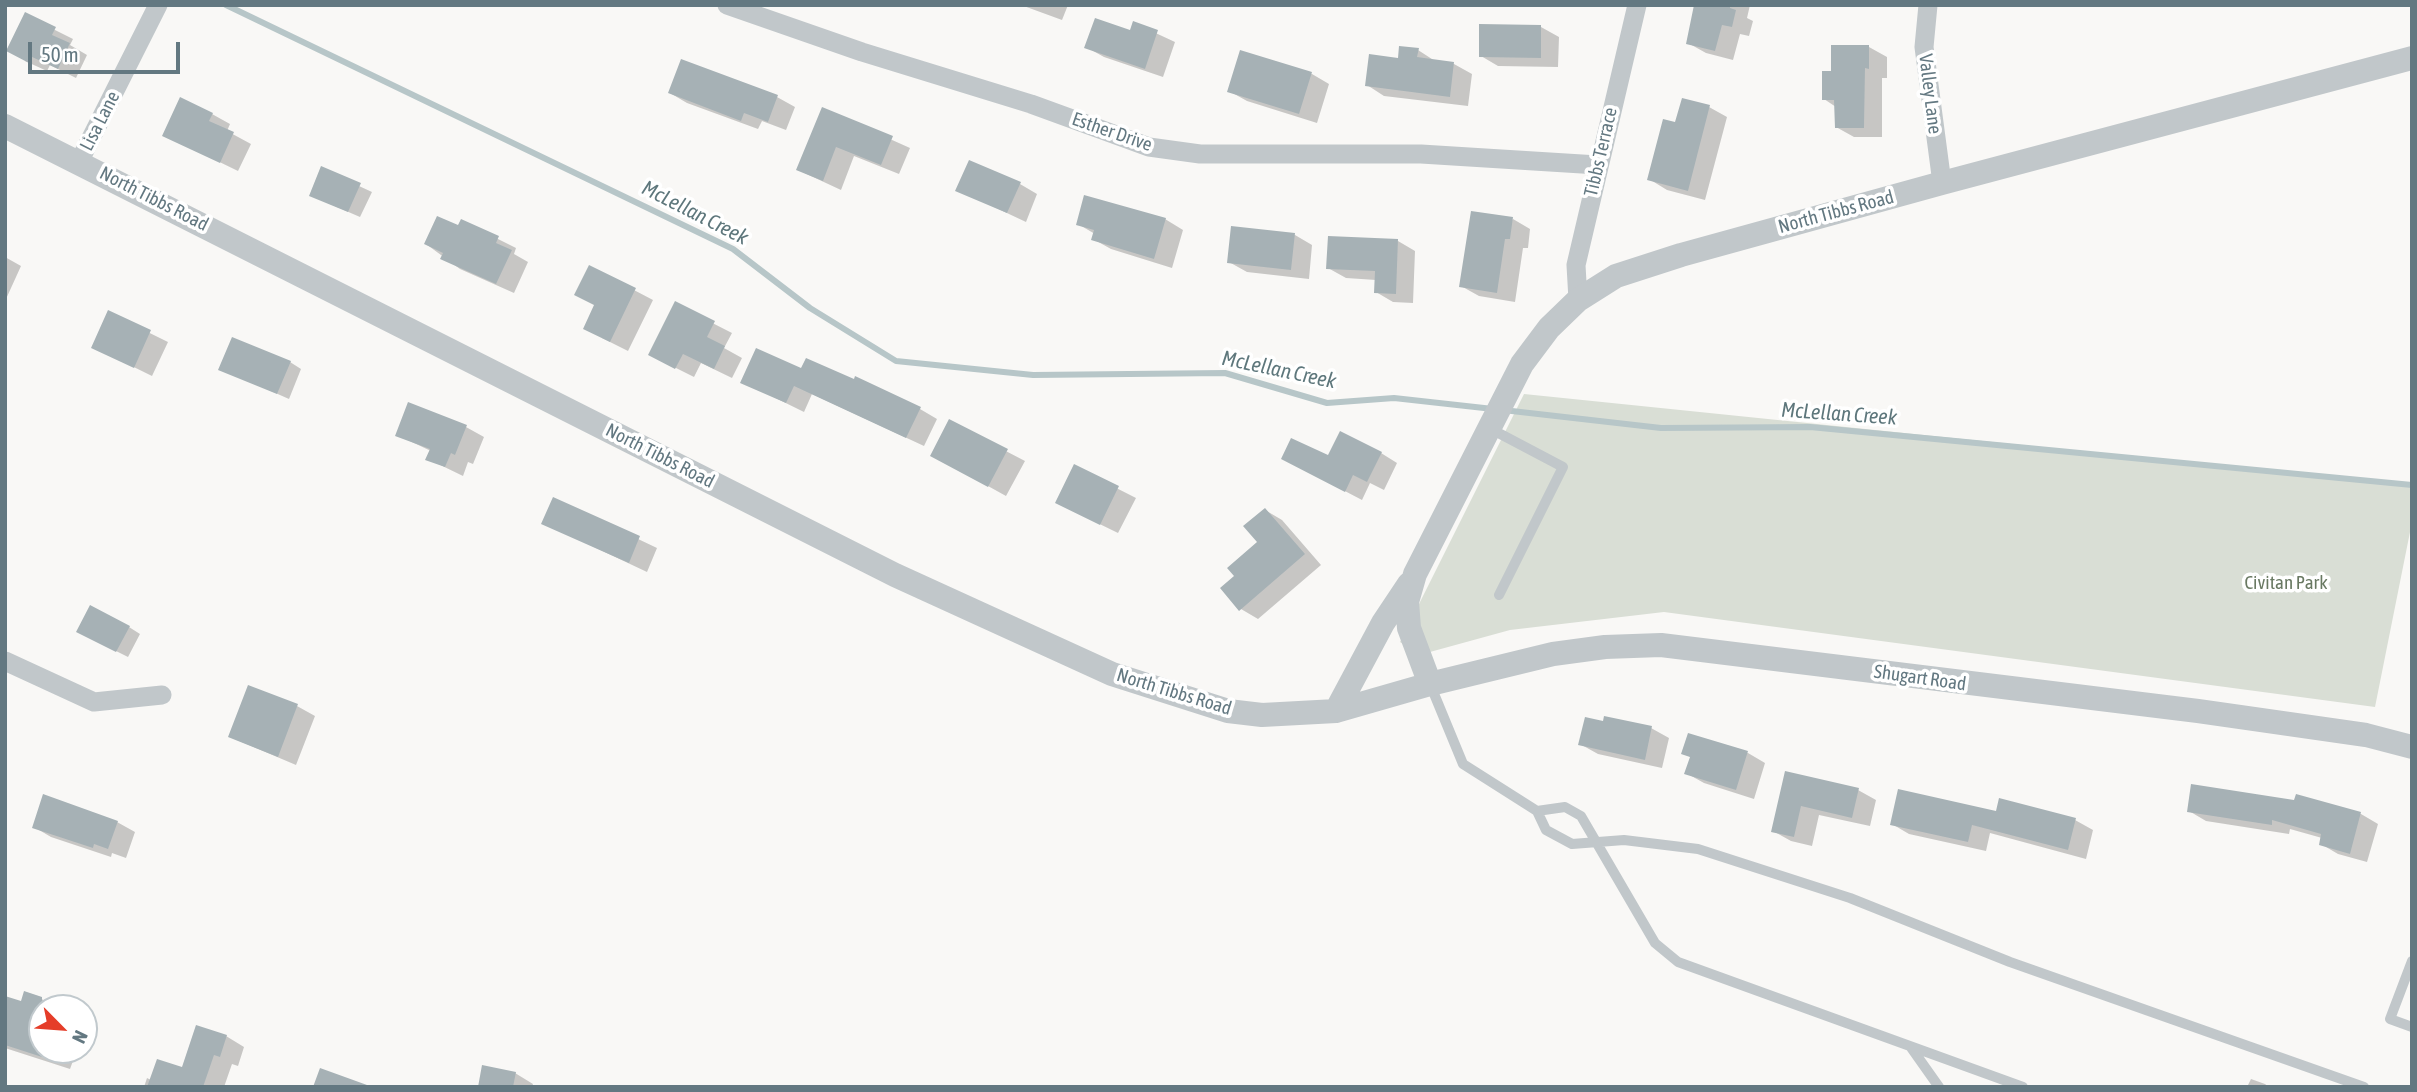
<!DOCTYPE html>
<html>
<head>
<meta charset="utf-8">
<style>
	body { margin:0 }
	#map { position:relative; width:2417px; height:1092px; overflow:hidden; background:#f9f8f6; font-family:"Asap Condensed",sans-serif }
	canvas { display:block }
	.frame { position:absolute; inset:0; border:7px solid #637881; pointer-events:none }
	.north { position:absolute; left:28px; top:994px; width:70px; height:70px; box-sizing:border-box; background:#fff; border:2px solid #c1c9cd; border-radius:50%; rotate:115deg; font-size:19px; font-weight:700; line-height:28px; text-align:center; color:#637881 }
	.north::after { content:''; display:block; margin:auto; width:24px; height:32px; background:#e53d29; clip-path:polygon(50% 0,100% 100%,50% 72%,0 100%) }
	.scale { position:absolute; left:28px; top:42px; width:152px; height:32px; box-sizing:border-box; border:4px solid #637881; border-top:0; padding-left:9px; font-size:21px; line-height:24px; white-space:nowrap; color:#637881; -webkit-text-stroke:5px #fff; paint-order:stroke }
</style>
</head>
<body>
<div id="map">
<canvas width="2417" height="1092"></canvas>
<div class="frame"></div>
<div class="north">N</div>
<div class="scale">50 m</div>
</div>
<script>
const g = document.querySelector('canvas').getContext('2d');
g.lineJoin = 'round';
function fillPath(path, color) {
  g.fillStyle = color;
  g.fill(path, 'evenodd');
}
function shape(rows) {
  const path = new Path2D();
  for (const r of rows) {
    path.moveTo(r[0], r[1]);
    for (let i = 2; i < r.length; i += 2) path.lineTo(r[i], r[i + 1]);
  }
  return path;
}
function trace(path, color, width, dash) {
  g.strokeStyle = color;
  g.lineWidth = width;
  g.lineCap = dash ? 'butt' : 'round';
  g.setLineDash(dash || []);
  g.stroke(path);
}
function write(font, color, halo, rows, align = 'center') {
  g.font = font + ' "Asap Condensed",sans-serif';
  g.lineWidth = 7;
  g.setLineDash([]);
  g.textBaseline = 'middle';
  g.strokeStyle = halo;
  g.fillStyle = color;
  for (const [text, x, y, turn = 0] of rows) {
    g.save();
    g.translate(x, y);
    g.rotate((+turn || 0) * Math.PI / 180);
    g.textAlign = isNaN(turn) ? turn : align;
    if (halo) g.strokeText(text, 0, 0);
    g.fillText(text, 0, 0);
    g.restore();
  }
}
const green = shape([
	[1524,394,2412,485,2412,522,2375,707,1664,612,1510,630,1419,655,1400,642]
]);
const shadow = shape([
	[1021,5,1068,5,1062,20],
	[1696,5,1750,5,1747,18,1753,21,1749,36,1740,34,1733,60,1706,53,1688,43],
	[25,15,73,39,70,45,87,55,76,78,50,65,47,71,25,61],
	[1134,23,1175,42,1163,77,1104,57,1086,47,1131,32],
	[1541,27,1559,37,1558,67,1498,66,1481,56],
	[1869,47,1887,57,1887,78,1882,78,1882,137,1854,137,1836,127,1836,107,1824,99,1832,73],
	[1418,50,1435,61,1454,64,1472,74,1468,106,1384,96,1367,85,1399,59],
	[1241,52,1312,74,1329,84,1317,123,1247,101,1229,91],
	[670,93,777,97,795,107,786,130,762,121,758,129,687,103],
	[1683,100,1709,107,1727,117,1705,200,1667,190,1649,179,1677,124],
	[823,109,910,148,899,174,854,156,841,190,798,170],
	[212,114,230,124,227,131,251,144,238,171,164,135],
	[322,169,372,192,360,217,323,201],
	[1020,184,1037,194,1026,222,958,190],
	[1165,219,1183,230,1172,268,1111,249,1093,239,1095,234,1078,224],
	[1513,219,1530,229,1528,248,1523,248,1515,302,1479,296,1461,286],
	[462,221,516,248,514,254,528,262,514,293,460,269,426,244,459,228],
	[1233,228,1295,235,1312,245,1309,279,1247,272,1229,262],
	[1398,241,1415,251,1413,303,1393,302,1376,292,1376,280,1346,278,1328,268],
	[5,257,21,266,6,299,5,299],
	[590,267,653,300,628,351,602,338],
	[675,304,732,333,724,348,742,358,732,378,701,363,694,377,668,364],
	[109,313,168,342,152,376,93,347],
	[290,362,301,369,289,399,221,369],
	[802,371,920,409,937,419,924,446,812,394,804,412,743,382],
	[950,422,1025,461,1006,496,950,465],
	[466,427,484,437,473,464,468,462,463,476,428,459,431,451,397,435],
	[1381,453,1397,463,1384,490,1370,483,1362,500,1299,467,1328,457],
	[1075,467,1136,498,1118,533,1075,512],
	[554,499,657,548,647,572,543,523],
	[1265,510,1282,520,1321,565,1258,619,1241,609,1237,576,1260,542],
	[129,627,140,634,128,657,90,638],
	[297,706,315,716,296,765,230,737],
	[1651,728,1669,738,1662,768,1598,754,1580,744],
	[1689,735,1748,753,1765,763,1754,799,1704,783,1686,773,1691,757,1683,753],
	[1787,773,1858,790,1876,800,1870,826,1819,815,1812,846,1791,841,1773,831],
	[2297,796,2361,814,2378,824,2367,862,2338,854,2321,844,2322,838,2290,829,2289,834,2206,821,2189,811,2296,802],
	[1997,813,2075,820,2093,830,2086,859,1990,833,1986,851,1909,834,1892,824],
	[117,822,135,832,126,858,112,853,111,857,51,837,34,827],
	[25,993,65,1008,42,1008,42,1050,77,1050,70,1069,5,1048,5,998,22,1003],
	[226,1036,244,1047,238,1066,232,1064,224,1087,144,1087,147,1078,151,1080,183,1069],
	[515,1073,533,1084,532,1087,479,1087],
	[2251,1079,2265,1084,2269,1087,2247,1087]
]);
const stream = shape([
	[226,5,733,249,810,308,896,361,1033,375,1225,373,1327,403,1394,398,1493,409],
	[1503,410,1661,428,1810,427,2412,485]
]);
const building = shape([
	[1694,5,1730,5,1730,8,1736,10,1732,27,1722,25,1715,51,1686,44],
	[25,12,56,27,52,35,70,43,58,69,32,57,29,63,6,51],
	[1095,18,1130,30,1133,21,1158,30,1145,69,1084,48],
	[1479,24,1541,25,1541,58,1479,57],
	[1831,45,1869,45,1869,69,1865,68,1864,128,1835,128,1834,100,1822,100,1822,71,1831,71],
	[1399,46,1419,48,1417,57,1454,62,1450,97,1365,86,1369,54,1398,58],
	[1240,50,1312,72,1299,114,1227,92],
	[681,59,778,95,768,122,744,113,741,121,668,93],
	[180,97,213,113,209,121,234,132,220,163,162,136],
	[1682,98,1710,105,1688,191,1647,180,1663,119,1675,122],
	[822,107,893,136,881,165,836,147,823,181,796,170],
	[969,160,1021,182,1007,213,955,191],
	[321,166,361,183,348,212,309,196],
	[1084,195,1166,218,1154,259,1091,240,1094,230,1076,225],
	[1471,211,1513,217,1510,239,1505,239,1497,293,1459,287],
	[437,216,458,225,461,219,499,236,496,243,512,250,496,284,440,259,443,253,424,244],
	[1231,226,1295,233,1291,270,1227,263],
	[1328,236,1398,239,1396,294,1374,293,1375,271,1326,269],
	[589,265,636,288,610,342,583,329,594,305,574,295],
	[675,301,715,321,707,337,725,346,714,369,683,354,675,369,648,355],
	[108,310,151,330,134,368,91,348],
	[232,337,291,361,277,394,218,370],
	[756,348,801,368,806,358,854,379,855,376,921,407,906,438,794,386,786,403,740,383],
	[408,402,467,425,455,455,451,453,445,467,425,460,430,449,395,436],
	[949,419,1008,449,988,487,930,456],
	[1340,431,1382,452,1367,482,1353,475,1345,492,1281,459,1291,438,1328,455],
	[1074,464,1119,486,1100,525,1055,503],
	[553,497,640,536,629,563,541,524],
	[1265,508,1305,554,1239,611,1220,588,1234,576,1227,568,1257,542,1243,526],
	[90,605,130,626,116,652,76,632],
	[248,685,298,704,278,757,228,737],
	[1604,716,1652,726,1645,760,1578,745,1585,717,1603,721],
	[1688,733,1748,751,1736,790,1684,774,1690,757,1681,754],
	[1785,771,1859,788,1852,818,1801,806,1794,837,1771,832],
	[2191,784,2294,800,2296,794,2361,812,2350,854,2319,845,2321,834,2272,820,2272,825,2187,812],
	[1898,789,1996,811,1999,798,2076,818,2068,850,1972,825,1968,842,1890,825],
	[43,794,118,821,108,849,94,844,93,848,32,828],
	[24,991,42,997,42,1057,5,1045,5,996,21,1001],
	[196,1025,227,1035,220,1057,214,1055,203,1087,147,1087,157,1059,182,1067],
	[482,1065,516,1072,513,1087,478,1087],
	[320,1068,367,1085,367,1087,313,1087]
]);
const service = shape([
	[1489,428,1563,467,1499,595],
	[1430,684,1463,764,1537,811,1546,830,1572,844,1624,840,1698,849,1850,898,2010,962,2364,1087],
	[1537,811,1565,807,1581,816,1655,943,1678,962,2023,1087],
	[2412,961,2390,1019,2412,1027],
	[1910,1046,1939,1087]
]);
const minor = shape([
	[727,5,862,52,1031,104,1149,147,1200,154,1421,154,1598,165],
	[1928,5,1924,47,1942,183],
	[79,162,158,5],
	[1578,300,1576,265,1637,5],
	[5,661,94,702,162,695]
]);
const tertiary = shape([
	[5,126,895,575,1112,674,1228,711,1262,715,1336,711,1430,684,1553,654,1605,647,1661,645,2198,711,2366,735,2412,747],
	[1430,684,1409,628,1407,602,1415,574,1522,364,1549,328,1578,300,1616,276,1681,255,1942,183,2412,58],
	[1336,711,1383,623,1409,584]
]);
const streetNames = [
	["Valley Lane",1930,94,83],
	["Lisa Lane",100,121,-63],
	["Esther Drive",1112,132,19],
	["Tibbs Terrace",1601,152,-77],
	["North Tibbs Road",154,199,27],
	["North Tibbs Road",1836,212,-15],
	["North Tibbs Road",660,456,27],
	["Shugart Road",1920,678,8],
	["North Tibbs Road",1174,692,17]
];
const parkNames = [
	["Civitan Park",2286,583]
];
const waterNames = [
	["McLellan Creek",695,213,27],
	["McLellan Creek",1279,370,12],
	["McLellan Creek",1839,414,4]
];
fillPath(green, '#d9ded5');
fillPath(shadow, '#0003');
trace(stream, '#b7c6c8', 6);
fillPath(building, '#a6b1b5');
trace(service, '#c1c7ca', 10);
trace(minor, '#c1c7ca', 19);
trace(tertiary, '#c1c7ca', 24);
write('19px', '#637881', '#fff', streetNames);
write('19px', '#697962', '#fff', parkNames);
write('italic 21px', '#5e777c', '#fff', waterNames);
</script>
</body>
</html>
